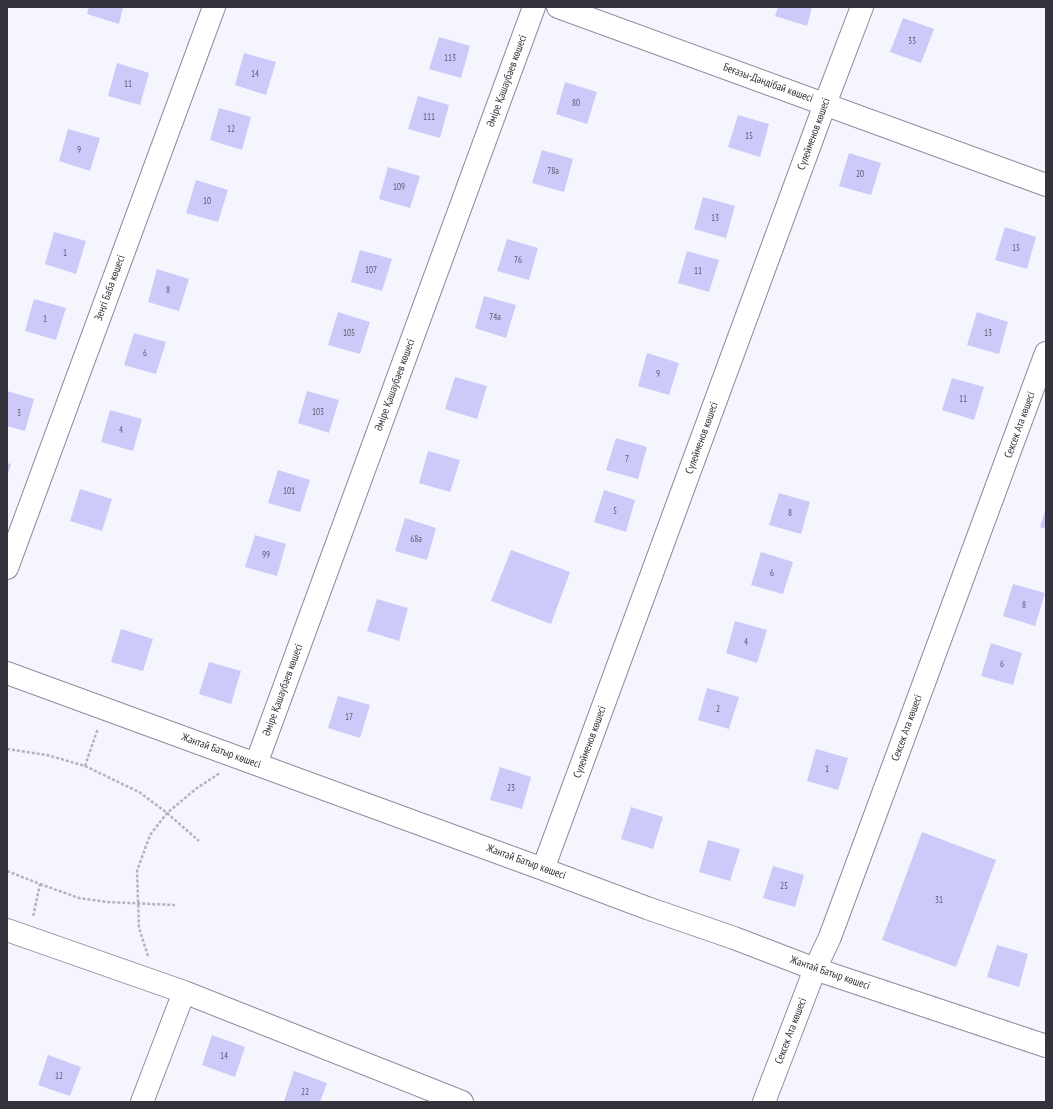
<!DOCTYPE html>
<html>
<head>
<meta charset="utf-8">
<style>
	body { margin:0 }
	#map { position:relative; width:1053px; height:1109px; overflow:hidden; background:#f5f5fe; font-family:"PT Sans Narrow",sans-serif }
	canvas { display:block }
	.frame { position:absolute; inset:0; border:8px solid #34333c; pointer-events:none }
</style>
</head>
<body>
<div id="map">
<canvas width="1053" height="1109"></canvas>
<div class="frame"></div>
</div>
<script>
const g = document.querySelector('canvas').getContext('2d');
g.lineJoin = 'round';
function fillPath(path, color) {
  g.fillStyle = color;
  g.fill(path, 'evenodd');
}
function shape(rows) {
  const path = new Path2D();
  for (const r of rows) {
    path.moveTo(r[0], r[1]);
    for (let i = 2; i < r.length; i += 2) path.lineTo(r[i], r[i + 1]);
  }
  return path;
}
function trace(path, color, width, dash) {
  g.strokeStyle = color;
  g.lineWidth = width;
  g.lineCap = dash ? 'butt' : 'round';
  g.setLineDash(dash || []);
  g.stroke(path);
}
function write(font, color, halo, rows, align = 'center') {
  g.font = font + ' "PT Sans Narrow",sans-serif';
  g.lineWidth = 3;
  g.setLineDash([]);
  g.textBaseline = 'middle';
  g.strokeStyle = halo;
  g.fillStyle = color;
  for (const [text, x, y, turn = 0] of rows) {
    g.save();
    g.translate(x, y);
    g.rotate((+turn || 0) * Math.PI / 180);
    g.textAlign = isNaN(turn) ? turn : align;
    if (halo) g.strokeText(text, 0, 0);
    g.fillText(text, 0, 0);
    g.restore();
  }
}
const building = shape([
	[89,7,123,7,119,24,87,14],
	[778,7,812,7,807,26,775,16],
	[903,18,934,29,921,63,890,52],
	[439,37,470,46,461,78,429,69],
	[244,53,276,62,266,95,235,85],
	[117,63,149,73,140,105,108,96],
	[565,82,597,92,587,124,556,114],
	[418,96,449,105,440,138,408,129],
	[219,108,251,117,242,150,210,140],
	[738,115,769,124,760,157,728,147],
	[68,129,100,138,90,171,59,161],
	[542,150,573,159,564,192,532,183],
	[849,153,881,163,871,195,839,186],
	[388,167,420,176,410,208,379,199],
	[196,180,228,190,218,222,186,213],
	[703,197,735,206,726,238,694,229],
	[1005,227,1036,237,1027,269,995,260],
	[54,232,86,241,76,274,45,264],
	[507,239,538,248,529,280,497,271],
	[360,250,392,259,382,291,351,282],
	[687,251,719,260,709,292,678,283],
	[157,269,189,279,179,311,148,302],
	[484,296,516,305,506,338,475,328],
	[34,299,66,308,56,340,25,331],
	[338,312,370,322,360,354,328,345],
	[977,312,1008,322,999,354,967,345],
	[134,333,166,342,156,374,124,365],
	[647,353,679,363,669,395,638,386],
	[455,377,487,386,477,419,445,409],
	[952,378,984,387,974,420,942,410],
	[7,391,34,399,25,431,7,426],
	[307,391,339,400,329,433,298,423],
	[110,410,142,419,133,451,101,442],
	[616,438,647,447,638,479,606,470],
	[428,451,460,460,450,492,419,483],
	[7,463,11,464,7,476],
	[278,470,310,480,300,512,268,503],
	[80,489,112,499,102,531,70,521],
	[604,490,635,500,626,532,594,522],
	[779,493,810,502,801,534,769,525],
	[1046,508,1046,529,1040,527],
	[405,518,436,528,427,560,395,551],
	[255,535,286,544,277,576,245,567],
	[511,550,570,572,551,624,491,601],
	[761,552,793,562,783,594,751,585],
	[1013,584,1045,593,1035,626,1003,616],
	[377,599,408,608,399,641,367,631],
	[735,621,767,630,757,663,726,653],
	[121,629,153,639,143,671,111,662],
	[991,643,1022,653,1013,685,981,676],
	[209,662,241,671,231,704,199,694],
	[707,688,739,697,729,729,698,720],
	[338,696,370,705,360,738,328,728],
	[816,749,848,758,838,790,807,781],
	[500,767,531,777,522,809,490,800],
	[631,807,663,817,653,849,621,839],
	[922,832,996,860,956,967,882,940],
	[708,840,740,849,730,881,699,872],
	[773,866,804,875,795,907,763,898],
	[997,945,1028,954,1019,987,987,977],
	[212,1035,245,1047,235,1077,202,1065],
	[48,1055,81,1067,70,1096,38,1085],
	[294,1071,327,1083,320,1102,284,1101]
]);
const path = shape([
	[7,749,47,755,85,766,98,728],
	[85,766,139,792,167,813,199,841],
	[7,871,40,884,33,917],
	[40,884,79,898,107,902,175,905],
	[148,956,139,928,137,871,150,835,167,813,197,788,220,773]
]);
const minor = shape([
	[558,7,1046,185],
	[7,568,214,7],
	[7,673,543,869,647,908,734,938,815,969,1046,1046],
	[256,764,534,7],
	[543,869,825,104,862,7],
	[7,930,184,992,462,1102],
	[142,1102,184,992],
	[764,1102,815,969,830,937,1046,353]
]);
const numberNames = [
	["33",912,41],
	["113",450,58],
	["14",255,74],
	["11",128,84],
	["80",576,103],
	["111",429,117],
	["12",231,129],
	["15",749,136],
	["9",79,150],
	["78а",553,171],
	["20",860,174],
	["109",399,187],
	["10",207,201],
	["13",715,218],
	["15",1016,248],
	["1",65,253],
	["76",518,260],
	["107",371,270],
	["11",698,271],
	["8",168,290],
	["74а",495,317],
	["1",45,319],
	["105",349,333],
	["13",988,333],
	["6",145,353],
	["9",658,374],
	["11",963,399],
	["103",318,412],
	["3",19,413],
	["4",121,430],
	["7",627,459],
	["101",289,491],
	["5",615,511],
	["8",790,513],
	["68а",416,539],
	["99",266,555],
	["6",772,573],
	["8",1024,605],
	["4",746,642],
	["6",1002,664],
	["2",718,709],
	["17",349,717],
	["1",827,769],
	["23",511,788],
	["25",784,886],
	["31",939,900],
	["14",224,1056],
	["12",59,1076],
	["22",305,1092]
];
const streetNames = [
	["Әміре Қашаубаев көшесі",507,81,-70],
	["Беғазы-Дәндібай көшесі",768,83,20],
	["Сүлейменов көшесі",814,134,-70],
	["Зеңгі Баба көшесі",110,288,-70],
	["Әміре Қашаубаев көшесі",395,385,-70],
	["Сексек Ата көшесі",1020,425,-70],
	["Сүлейменов көшесі",702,438,-70],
	["Әміре Қашаубаев көшесі",283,690,-70],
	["Сексек Ата көшесі",907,728,-70],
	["Сүлейменов көшесі",590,742,-70],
	["Жантай Батыр көшесі",221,751,20],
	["Жантай Батыр көшесі",526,862,20],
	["Жантай Батыр көшесі",830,973,19],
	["Сексек Ата көшесі",791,1031,-69]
];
fillPath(building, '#cdcaf9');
trace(minor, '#8d8da1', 24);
trace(path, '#b3b3bc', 2.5, [3, 2]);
trace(minor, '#fff', 22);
write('9px', '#5a596b', null, numberNames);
write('11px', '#34333c', '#fff', streetNames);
</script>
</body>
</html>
